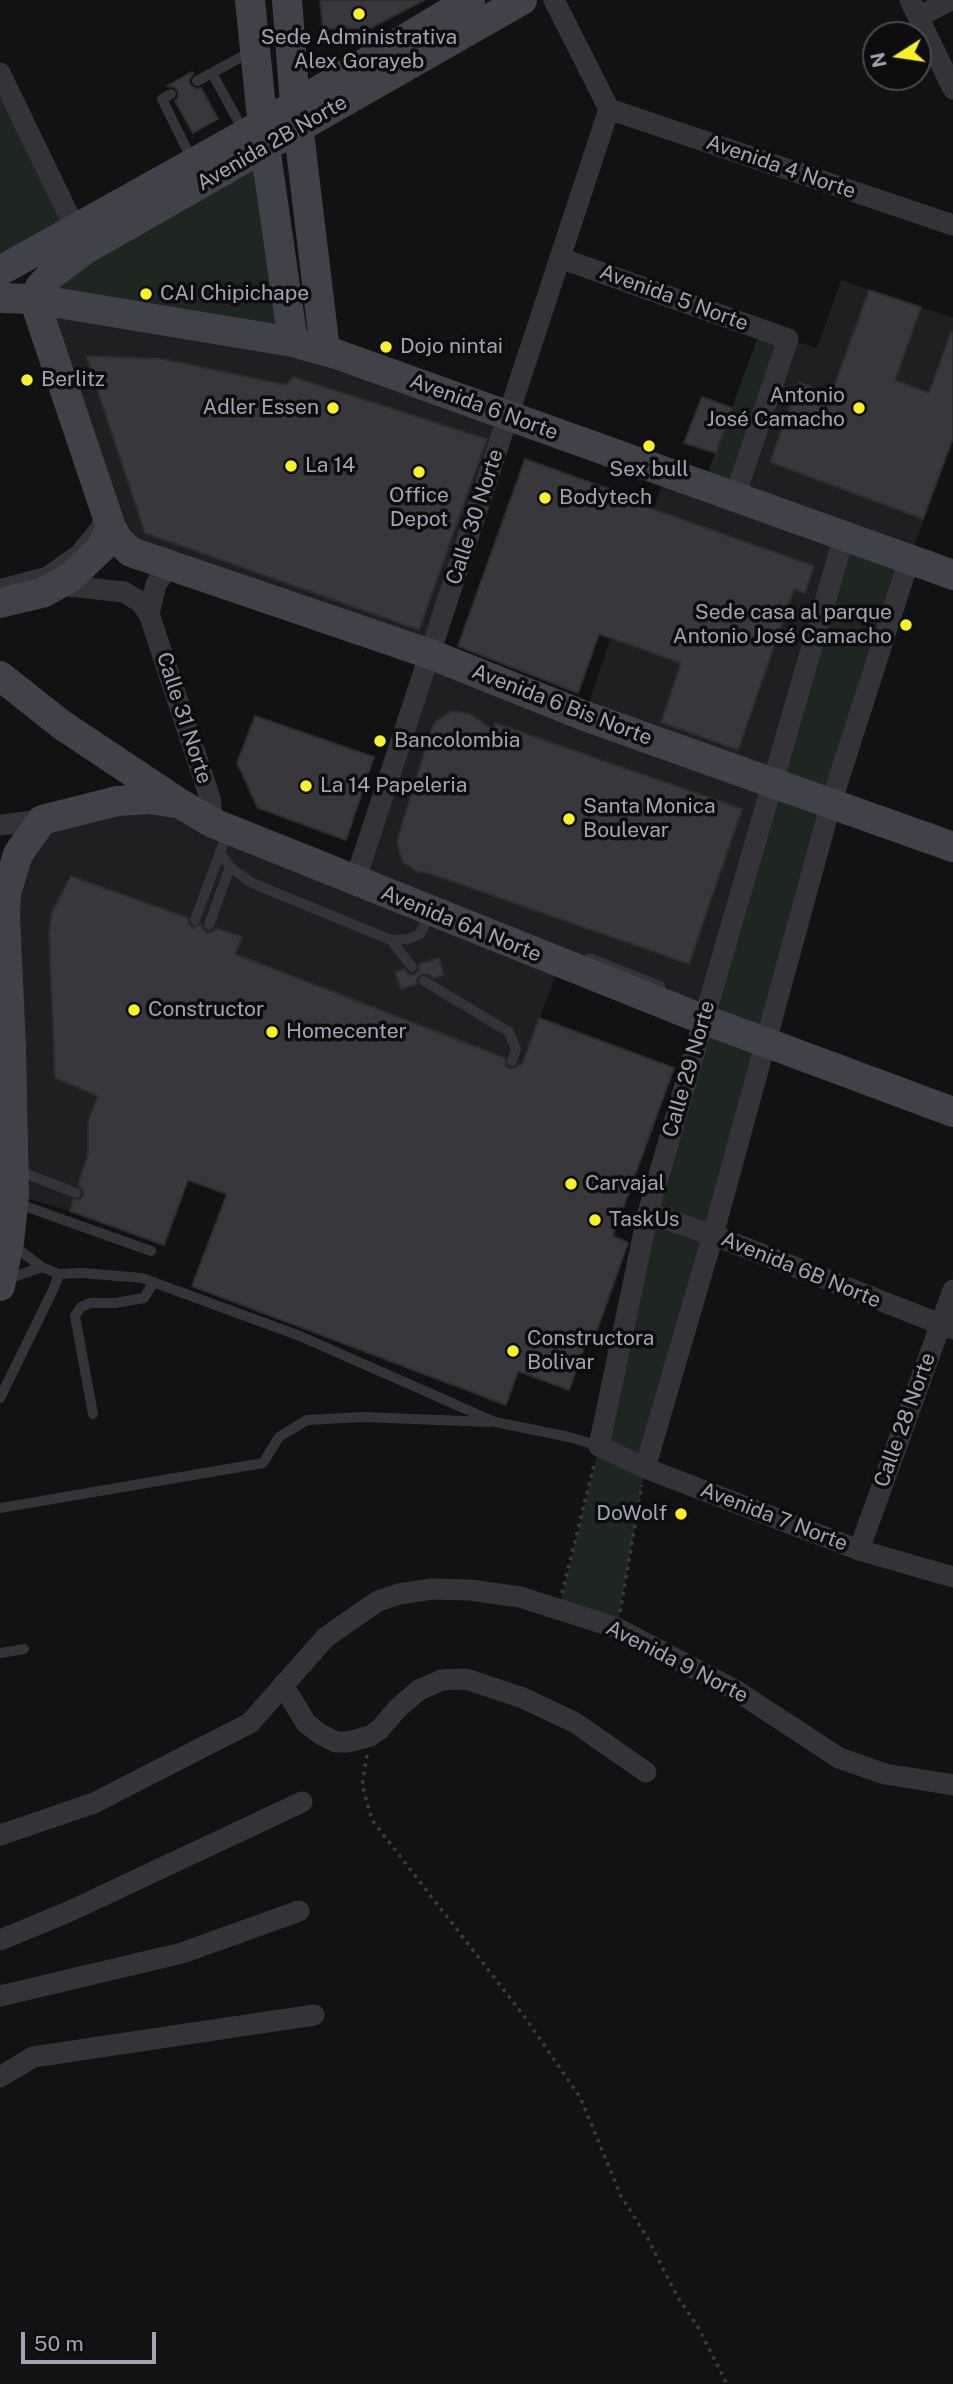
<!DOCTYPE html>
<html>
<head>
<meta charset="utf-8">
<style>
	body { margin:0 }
	#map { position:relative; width:953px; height:2384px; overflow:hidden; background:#121213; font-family:"Public Sans",sans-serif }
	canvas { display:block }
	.north { position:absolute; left:862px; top:21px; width:70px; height:70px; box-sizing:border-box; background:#0d0d0e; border:2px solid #494951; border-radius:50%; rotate:258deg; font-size:19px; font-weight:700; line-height:28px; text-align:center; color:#a3a3b5 }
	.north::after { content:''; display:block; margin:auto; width:24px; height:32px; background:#f9f124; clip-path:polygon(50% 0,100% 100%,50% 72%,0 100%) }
	.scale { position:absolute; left:21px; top:2332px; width:135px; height:32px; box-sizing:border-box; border:4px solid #a3a3b5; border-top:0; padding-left:9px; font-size:21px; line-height:24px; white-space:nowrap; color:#a3a3b5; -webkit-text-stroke:5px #0d0d0e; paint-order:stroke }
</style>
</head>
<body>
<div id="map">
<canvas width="953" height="2384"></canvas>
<div class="north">N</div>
<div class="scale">50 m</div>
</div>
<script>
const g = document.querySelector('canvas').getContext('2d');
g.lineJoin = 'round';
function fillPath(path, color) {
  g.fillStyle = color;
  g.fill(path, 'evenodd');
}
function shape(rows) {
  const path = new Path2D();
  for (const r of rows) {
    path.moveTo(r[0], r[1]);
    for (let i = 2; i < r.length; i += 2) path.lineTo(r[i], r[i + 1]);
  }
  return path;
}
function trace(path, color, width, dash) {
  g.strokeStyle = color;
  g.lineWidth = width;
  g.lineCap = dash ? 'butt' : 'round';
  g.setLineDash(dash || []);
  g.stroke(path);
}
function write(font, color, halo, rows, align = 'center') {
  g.font = font + ' "Public Sans",sans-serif';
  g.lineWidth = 7;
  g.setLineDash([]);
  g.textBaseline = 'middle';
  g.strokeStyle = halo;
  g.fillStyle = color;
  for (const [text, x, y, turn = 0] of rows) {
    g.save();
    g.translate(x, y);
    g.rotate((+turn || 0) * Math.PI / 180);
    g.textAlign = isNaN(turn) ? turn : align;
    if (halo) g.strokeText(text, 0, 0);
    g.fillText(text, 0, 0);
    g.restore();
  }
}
const built = shape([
	[841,280,953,318,953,443,951,443,909,560,703,1019,560,963,502,1120,227,1194,188,1180,164,1245,70,1211,14,1195,5,916,42,820,148,799,355,881,430,654,131,552,34,299,293,342,508,416,430,654,585,715,666,473,720,492,788,339,817,348]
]);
const green = shape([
	[0,73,70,218,0,271],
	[265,147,292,329,40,287],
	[761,329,788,339,739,484,703,486],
	[844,536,909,560,645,1468,617,1628,559,1609,599,1446,648,1213]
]);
const building = shape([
	[320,0,424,0,371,28,323,29,320,0],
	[192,72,193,74,189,80,190,85,196,89,201,88,218,119,193,133,175,101,178,97,178,91,174,87,167,86,192,72],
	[869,290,921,307,895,380,929,393,951,332,953,333,953,438,923,519,770,462,799,382,831,395,869,290],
	[86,356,163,359,286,385,293,377,487,439,419,630,145,533,86,356],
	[702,397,732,408,716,453,684,443,702,397],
	[525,459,645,502,644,506,814,566,805,593,794,589,738,750,661,722,681,663,599,634,578,693,458,646,525,459],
	[452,711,470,714,493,730,495,723,742,809,689,964,428,873,418,872,403,862,397,844,399,834,431,731,435,722,452,711],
	[255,716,374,757,346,840,258,808,237,763,255,716],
	[71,876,188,918,189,924,193,928,201,924,203,929,207,933,214,931,216,928,242,937,235,954,505,1058,506,1066,510,1069,517,1067,519,1064,522,1065,539,1018,674,1068,613,1236,628,1243,596,1333,590,1331,569,1390,518,1371,506,1405,192,1286,227,1194,188,1180,164,1245,70,1211,73,1200,80,1199,84,1195,82,1189,78,1185,88,1155,88,1122,98,1096,55,1078,49,933,52,912,71,876],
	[439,958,444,975,434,978,427,974,421,974,417,978,417,984,401,989,395,972,404,969,408,974,414,975,419,971,419,964,439,958]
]);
const path = shape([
	[562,1593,594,1465],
	[620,1612,642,1485],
	[367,1755,362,1785,372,1820,524,2016,580,2097,621,2196,647,2237,677,2296,698,2327,727,2384]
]);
const lane = shape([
	[212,73,252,51],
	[197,81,212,73,244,132],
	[171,94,162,99,193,162],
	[0,584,45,572,76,550,96,526,98,519],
	[220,852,230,867,252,883,391,940,409,939,420,934,431,912],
	[195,920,228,831],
	[209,925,230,867],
	[391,940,412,967],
	[589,958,660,986,663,998],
	[424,981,509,1032,516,1049,512,1061],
	[16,1170,76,1193],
	[16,1203,151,1251],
	[11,1244,42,1267,59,1274,82,1273,142,1278,300,1336,495,1422,569,1437,599,1446],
	[5,1280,42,1267],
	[0,1398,53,1290,59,1274],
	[93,1414,75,1316,81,1307,91,1303,115,1303,144,1298,154,1282],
	[0,1508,263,1463,279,1437,307,1420,363,1417,489,1422],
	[0,1653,24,1649]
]);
const street = shape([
	[910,0,953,89],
	[918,17,951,0],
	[0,73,76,230],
	[609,109,953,225],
	[560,258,788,339,739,484,745,501],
	[844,536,648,1213,599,1446,645,1468,859,1550,953,1577],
	[59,585,124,592,140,602,149,614,210,798,213,823],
	[149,614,156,584,170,564],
	[0,825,42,820],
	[355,881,609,109,554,0],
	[648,1213,713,1235,953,1329],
	[645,1468,713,1235,831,803,909,560],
	[859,1550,953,1290],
	[283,1685,306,1723,320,1734,336,1742,348,1742,370,1736,380,1729,398,1708,419,1690,442,1680,466,1679,523,1698,574,1722,646,1772],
	[0,1835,94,1803,250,1723,326,1637,378,1601,399,1594,432,1589,470,1590,520,1597,617,1628,737,1691,839,1758,885,1774,953,1785],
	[0,1940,68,1912,302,1802],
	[0,1996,182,1953,299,1911],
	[0,2077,33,2057,314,2015]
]);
const secondary = shape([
	[250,0,265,147,293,342],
	[287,0,294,91,325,350],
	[0,271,263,124,470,0],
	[0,298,34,299,293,342,336,354,953,575],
	[34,299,111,527,117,539,131,552,430,654,585,716,953,847],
	[34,299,40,287,53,273,86,249,522,0],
	[0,603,42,593,71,577,101,548,111,527],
	[0,676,62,725,179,803,213,823,692,1015,953,1112],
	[0,1286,9,1242,14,1195,11,1046,5,916,6,893,18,854,42,820,117,801,148,799,175,803]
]);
const markers = [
	[359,14,7,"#f9f124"],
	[146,294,7,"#f9f124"],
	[386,347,7,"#f9f124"],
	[27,380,7,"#f9f124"],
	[333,408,7,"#f9f124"],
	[859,408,7,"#f9f124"],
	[649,446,7,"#f9f124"],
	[291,466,7,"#f9f124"],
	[419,472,7,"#f9f124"],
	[545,498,7,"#f9f124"],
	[906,625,7,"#f9f124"],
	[380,741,7,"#f9f124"],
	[306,786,7,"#f9f124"],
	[569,819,7,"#f9f124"],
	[134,1010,7,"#f9f124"],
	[272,1032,7,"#f9f124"],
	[571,1184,7,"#f9f124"],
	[595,1220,7,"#f9f124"],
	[513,1351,7,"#f9f124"],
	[681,1514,7,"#f9f124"]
];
const poiNames = [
	["Sede Administrativa",359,38,"center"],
	["Alex Gorayeb",359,62,"center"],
	["CAI Chipichape",160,294],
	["Dojo nintai",400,347],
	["Berlitz",41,380],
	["Antonio",845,396,"right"],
	["José Camacho",845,420,"right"],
	["Adler Essen",319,408,"right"],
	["La 14",305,466],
	["Sex bull",649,470,"center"],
	["Office",419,496,"center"],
	["Depot",419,520,"center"],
	["Bodytech",559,498],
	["Sede casa al parque",892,613,"right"],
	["Antonio José Camacho",892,637,"right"],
	["Bancolombia",394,741],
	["La 14 Papeleria",320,786],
	["Santa Monica",583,807],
	["Boulevar",583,831],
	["Constructor",148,1010],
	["Homecenter",286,1032],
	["Carvajal",585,1184],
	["TaskUs",609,1220],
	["Constructora",527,1339],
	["Bolivar",527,1363],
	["DoWolf",667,1514,"right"]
];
const streetNames = [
	["Avenida 2B Norte",272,143,-30],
	["Avenida 4 Norte",781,167,19],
	["Avenida 5 Norte",674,298,20],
	["Avenida 6 Norte",484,407,20],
	["Calle 30 Norte",475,517,-72],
	["Avenida 6 Bis Norte",562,705,21],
	["Calle 31 Norte",184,718,72],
	["Avenida 6A Norte",461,924,22],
	["Calle 29 Norte",689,1069,-74],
	["Avenida 6B Norte",801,1270,22],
	["Calle 28 Norte",905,1420,-70],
	["Avenida 7 Norte",774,1517,21],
	["Avenida 9 Norte",677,1662,27]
];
fillPath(built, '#1f1e20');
fillPath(green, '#1e2621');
fillPath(building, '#38373c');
trace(building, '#2d2c30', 2);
trace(path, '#393940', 3.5, [3.5, 5]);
trace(lane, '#333339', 10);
trace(street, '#333339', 21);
trace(secondary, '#414149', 30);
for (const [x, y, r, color] of markers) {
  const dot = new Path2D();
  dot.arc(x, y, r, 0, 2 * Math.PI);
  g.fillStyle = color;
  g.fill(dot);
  trace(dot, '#0d0d0e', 2.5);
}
write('21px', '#a3a3b5', '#0d0d0e', poiNames, 'left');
write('21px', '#a3a3b5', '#0d0d0e', streetNames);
</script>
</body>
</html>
